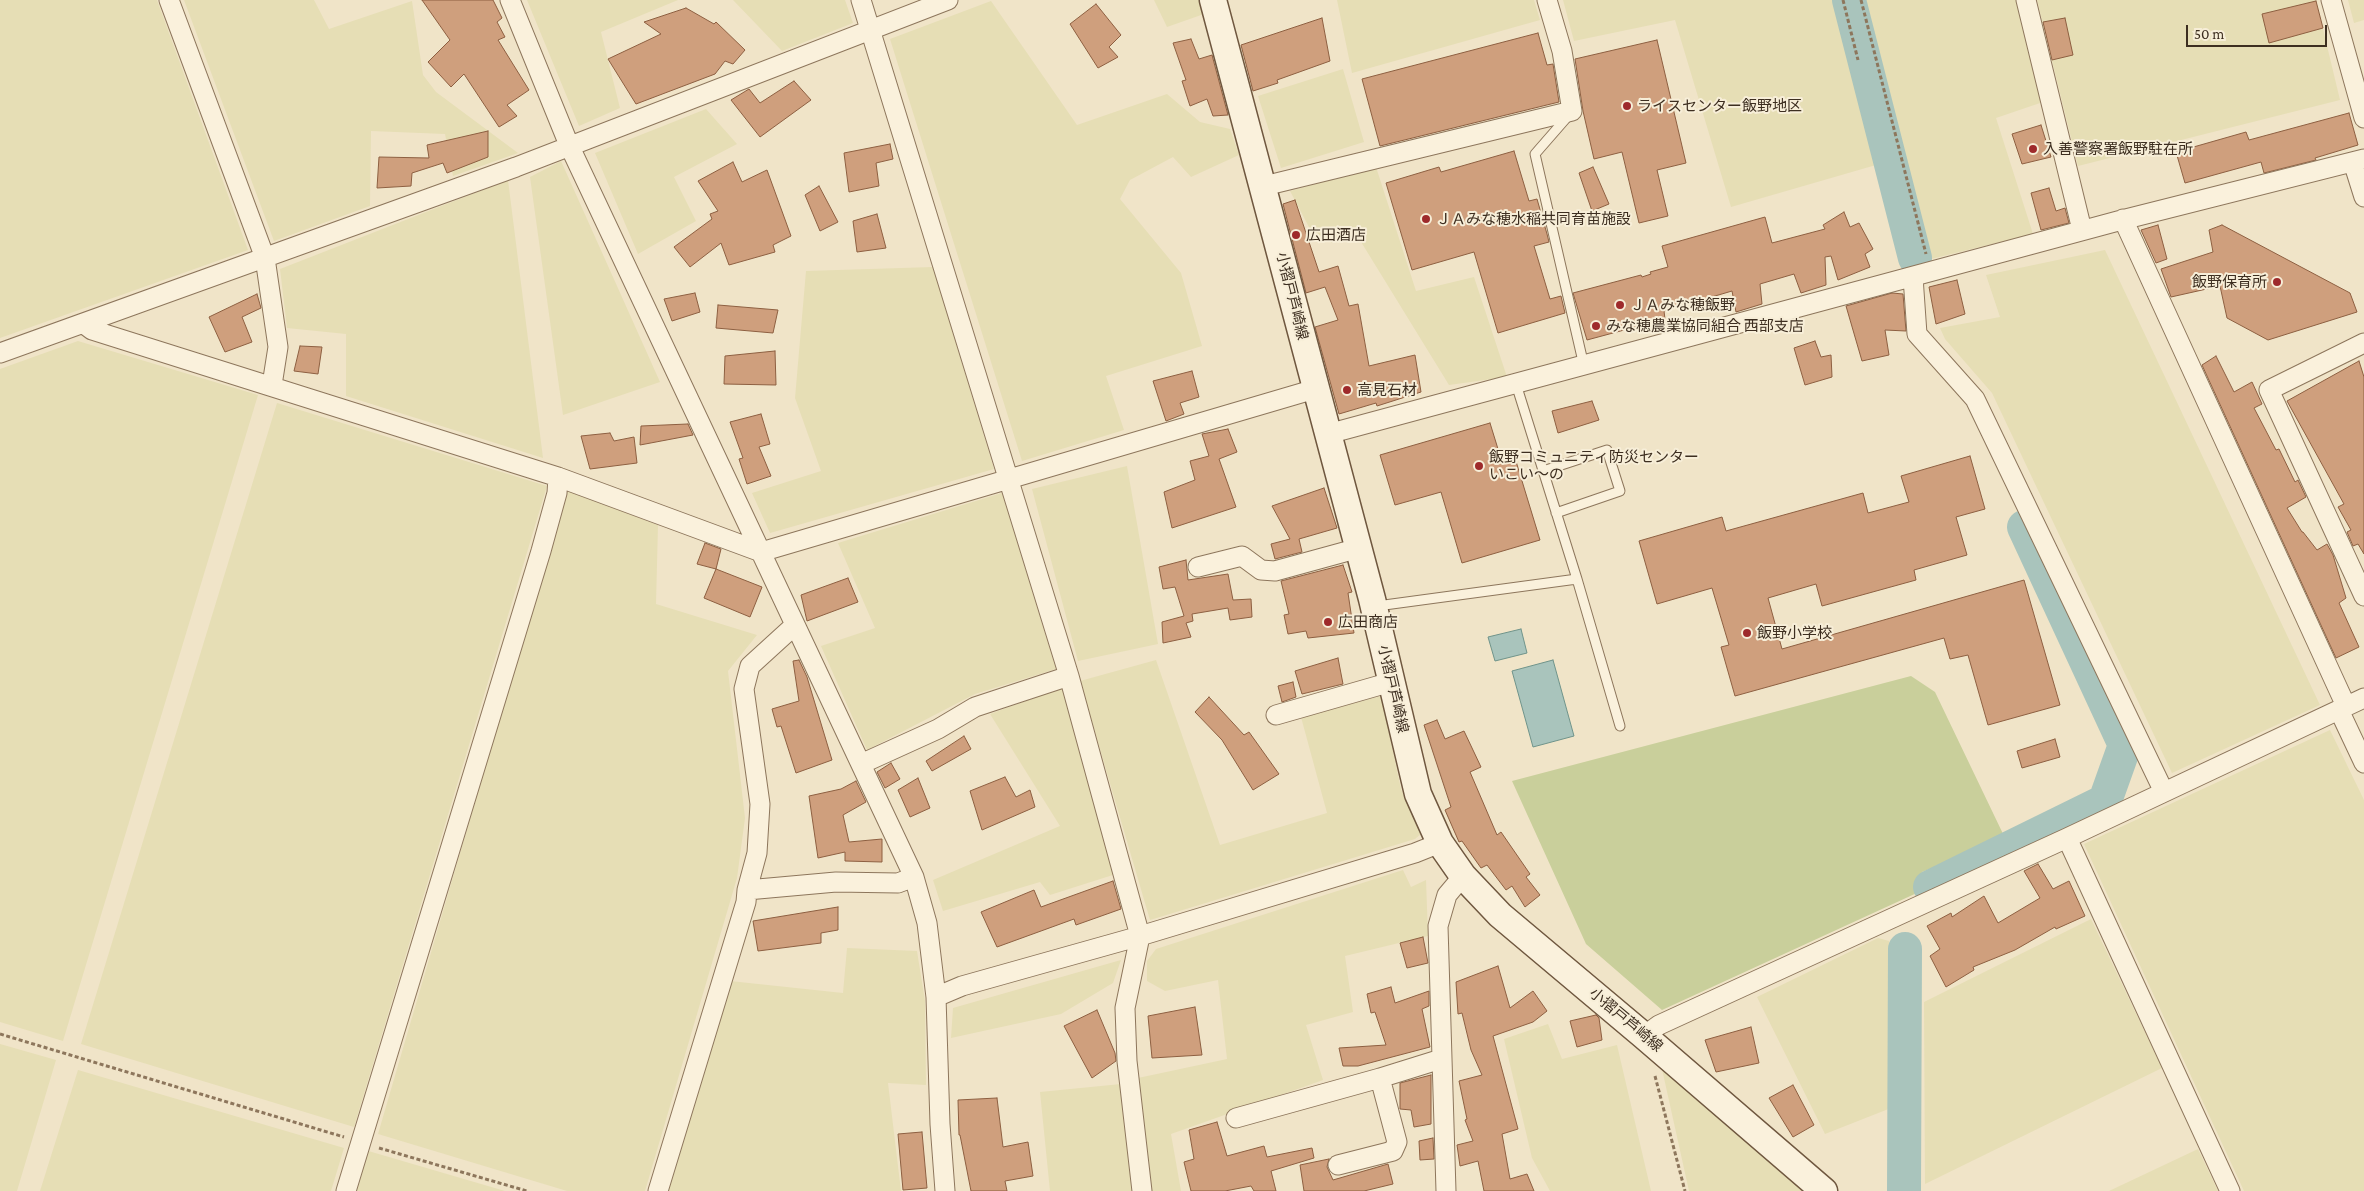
<!DOCTYPE html>
<html>
<head>
<meta charset="utf-8">
<style>
	body { margin:0 }
	#map { position:relative; width:2364px; height:1191px; overflow:hidden; background:#f0e4c8; font-family:"Crimson Pro",serif }
	canvas { display:block }
	.scale { position:absolute; left:2186px; top:25px; width:141px; height:22px; box-sizing:border-box; border:2px solid #3d2e20; border-top:0; padding-left:6px; font-size:15px; line-height:18px; white-space:nowrap; color:#3d2e20; -webkit-text-stroke:4px #f7eed8; paint-order:stroke }
</style>
</head>
<body>
<div id="map">
<canvas width="2364" height="1191"></canvas>
<div class="scale">50 m</div>
</div>
<script>
const g = document.querySelector('canvas').getContext('2d');
g.lineJoin = 'round';
function fillPath(path, color) {
  g.fillStyle = color;
  g.fill(path, 'evenodd');
}
function shape(rows) {
  const path = new Path2D();
  for (const r of rows) {
    path.moveTo(r[0], r[1]);
    for (let i = 2; i < r.length; i += 2) path.lineTo(r[i], r[i + 1]);
  }
  return path;
}
function trace(path, color, width, dash) {
  g.strokeStyle = color;
  g.lineWidth = width;
  g.lineCap = dash ? 'butt' : 'round';
  g.setLineDash(dash || []);
  g.stroke(path);
}
function write(font, color, halo, rows, align = 'center') {
  g.font = font + ' "Crimson Pro","Noto Sans JP",serif';
  g.lineWidth = 4;
  g.setLineDash([]);
  g.textBaseline = 'middle';
  g.strokeStyle = halo;
  g.fillStyle = color;
  for (const [text, x, y, turn = 0] of rows) {
    g.save();
    g.translate(x, y);
    g.rotate((+turn || 0) * Math.PI / 180);
    g.textAlign = isNaN(turn) ? turn : align;
    if (halo) g.strokeText(text, 0, 0);
    g.fillText(text, 0, 0);
    g.restore();
  }
}
const farmland = shape([
	[0,0,157,0,248,250,0,338],
	[184,0,314,0,329,29,412,1,423,75,436,92,518,153,453,176,445,134,371,131,370,206,274,241],
	[527,0,678,0,601,32,620,108,579,126],
	[733,0,845,0,853,23,782,51],
	[1154,0,1200,0,1204,14,1167,27],
	[1337,0,1534,0,1540,20,1352,73],
	[1563,0,1834,0,1876,165,1731,207,1675,20,1574,41],
	[1866,0,2017,0,2043,102,1996,118,2033,234,1931,259],
	[2037,0,2316,0,2340,100,2078,166],
	[2348,0,2364,0,2364,20,2354,23],
	[991,1,1077,125,1167,94,1200,122,1230,129,1239,155,1191,177,1173,157,1130,180,1120,199,1181,273,1202,346,1106,376,1124,430,1022,461,890,39],
	[1343,69,1364,142,1281,168,1258,96],
	[706,109,737,144,674,177,696,221,638,254,595,153],
	[561,161,660,382,563,415,530,177],
	[1376,167,1416,291,1474,277,1507,377,1449,385,1358,237,1332,243,1310,229,1290,191],
	[508,180,543,458,346,396,346,334,287,328,280,269],
	[2105,250,2320,705,2172,773,1992,393,1945,339,1940,328,2000,317,1986,275],
	[933,267,994,469,770,533,752,493,821,471,795,398,806,271],
	[78,341,258,395,63,1041,0,1022,0,369],
	[277,403,547,486,354,1127,81,1044],
	[1127,466,1158,644,1078,661,1032,489],
	[566,490,658,525,656,604,757,635,728,671,745,818,737,878,645,1191,567,1191,378,1134],
	[1002,493,1056,669,975,694,867,750,821,646,875,628,838,543],
	[1156,660,1220,845,1327,813,1301,717,1381,696,1401,789,1421,834,1415,839,1150,920,1080,681],
	[1064,687,1116,874,1050,895,1040,882,943,911,933,880,1060,826,990,714],
	[2330,730,2364,800,2364,1191,2244,1191,2084,844],
	[1403,870,1411,887,1426,880,1428,936,1345,956,1353,1012,1306,1025,1323,1080,1171,1134,1181,1191,1149,1191,1138,1078,1227,1059,1218,980,1165,991,1147,981,1147,961,1156,949],
	[2091,919,2162,1068,1925,1184,1924,1002],
	[1878,938,1889,941,1891,1108,1825,1134,1757,997],
	[847,948,917,951,925,1001,926,1085,888,1083,901,1191,666,1191,730,981,843,993],
	[1121,960,1113,983,1061,1014,951,1038,953,1008],
	[1548,1024,1562,1059,1617,1045,1651,1191,1550,1191,1532,1158,1504,1039],
	[0,1044,56,1060,17,1191,0,1191],
	[1662,1069,1803,1191,1689,1191],
	[78,1070,344,1148,331,1191,40,1191],
	[1121,1084,1133,1191,1050,1191,1040,1092],
	[2198,1149,2218,1191,2109,1191],
	[365,1150,505,1191,353,1191]
]);
const green = shape([
	[1911,676,1935,692,2005,838,1922,872,1919,892,1662,1010,1586,944,1512,781]
]);
const water = shape([
	[1521,629,1527,653,1495,661,1488,637,1521,629],
	[1553,660,1574,736,1533,747,1512,671,1553,660]
]);
const river = shape([
	[1849,0,1915,258],
	[1930,887,2105,801,2125,745,2024,527],
	[1904,1191,1905,949]
]);
const building = shape([
	[422,0,493,0,502,18,497,22,505,37,498,40,529,90,507,105,517,116,499,127,464,74,451,87,428,62,450,40,422,0],
	[2316,1,2323,28,2269,43,2262,14,2316,1],
	[1096,4,1121,35,1109,47,1118,57,1098,68,1070,24,1096,4],
	[686,8,714,24,716,22,745,50,733,64,725,61,715,74,636,104,608,59,661,34,644,22,686,8],
	[1322,18,1330,61,1277,80,1278,83,1253,91,1241,45,1322,18],
	[2065,18,2073,55,2052,60,2043,22,2065,18],
	[1538,33,1547,65,1553,64,1559,102,1380,146,1362,79,1538,33],
	[1191,39,1199,59,1212,55,1228,115,1213,116,1207,99,1190,106,1182,81,1186,80,1173,43,1191,39],
	[1657,40,1686,163,1657,170,1668,216,1639,223,1622,152,1594,159,1583,111,1575,59,1657,40],
	[794,81,811,100,760,137,731,100,749,89,760,103,794,81],
	[2349,113,2358,145,2315,158,2316,160,2264,173,2261,162,2185,183,2176,152,2246,132,2249,140,2349,113],
	[2041,125,2051,157,2022,164,2012,134,2041,125],
	[488,131,488,157,447,173,443,163,412,173,411,186,377,188,379,157,429,158,427,145,488,131],
	[890,144,893,159,876,163,879,186,849,192,844,153,890,144],
	[1514,151,1529,201,1537,199,1547,234,1549,242,1534,246,1550,299,1561,296,1565,313,1498,333,1474,252,1412,270,1386,183,1439,167,1441,172,1514,151],
	[733,162,742,182,767,170,791,236,773,245,775,252,729,265,721,243,690,267,674,247,712,219,710,214,718,211,698,181,733,162],
	[1593,167,1609,204,1592,211,1579,173,1593,167],
	[819,186,838,222,820,231,805,195,819,186],
	[2049,188,2056,211,2065,208,2069,223,2041,230,2031,193,2049,188],
	[1295,200,1319,272,1338,266,1349,306,1358,304,1369,366,1415,355,1421,392,1377,406,1376,403,1339,414,1315,327,1338,320,1325,287,1306,293,1283,204,1295,200],
	[1844,212,1850,227,1859,223,1873,249,1865,254,1870,267,1838,280,1831,256,1825,257,1826,285,1801,293,1794,274,1760,284,1762,304,1736,312,1732,291,1664,311,1665,319,1587,340,1573,293,1641,275,1642,277,1651,274,1650,272,1668,267,1662,246,1765,217,1772,243,1825,229,1823,225,1844,212],
	[877,214,886,248,857,252,853,221,877,214],
	[2158,225,2167,259,2156,263,2141,230,2158,225],
	[2222,225,2350,293,2357,312,2268,340,2227,318,2220,286,2171,297,2161,269,2213,252,2209,230,2222,225],
	[1957,280,1965,314,1936,324,1929,287,1957,280],
	[695,293,700,312,672,321,664,299,695,293],
	[1892,293,1903,294,1906,331,1885,330,1889,355,1862,361,1846,306,1892,293],
	[257,294,261,308,242,317,252,342,225,352,209,317,257,294],
	[718,305,778,310,773,333,716,328,718,305],
	[1815,341,1821,357,1831,355,1832,377,1805,385,1794,348,1815,341],
	[300,346,322,347,318,374,294,371,300,346],
	[775,351,776,385,724,384,725,356,775,351],
	[2216,356,2234,392,2252,382,2262,404,2254,408,2276,450,2279,449,2295,482,2298,480,2306,497,2287,508,2302,532,2303,532,2317,550,2327,544,2333,555,2346,598,2339,603,2359,647,2336,658,2202,365,2216,356],
	[2359,361,2364,377,2364,554,2358,544,2353,546,2347,532,2351,530,2338,507,2344,504,2287,401,2359,361],
	[1192,371,1199,397,1180,403,1184,414,1166,421,1153,381,1192,371],
	[1592,401,1599,420,1558,433,1552,411,1592,401],
	[761,414,770,444,759,447,771,476,747,484,739,459,743,458,730,422,761,414],
	[1490,423,1502,462,1515,458,1540,540,1462,563,1441,492,1395,505,1380,455,1490,423],
	[688,424,693,435,640,445,641,426,688,424],
	[1228,429,1237,452,1219,459,1236,507,1172,528,1164,492,1195,480,1190,461,1209,456,1202,434,1228,429],
	[610,433,614,441,634,437,637,463,590,469,581,436,610,433],
	[1970,456,1985,509,1956,517,1967,555,1914,570,1916,580,1822,606,1816,584,1768,598,1782,649,2024,580,2060,705,1988,725,1968,655,1950,659,1944,638,1735,696,1721,647,1729,645,1712,588,1657,604,1639,541,1722,517,1726,531,1863,493,1868,513,1909,502,1901,476,1970,456],
	[1324,488,1337,528,1299,539,1302,552,1275,559,1271,544,1290,539,1272,506,1324,488],
	[705,543,721,549,716,569,697,564,705,543],
	[1186,560,1188,580,1228,574,1233,600,1251,599,1252,617,1230,620,1228,608,1192,614,1193,621,1186,623,1191,637,1163,643,1162,622,1184,616,1175,587,1163,589,1159,567,1186,560],
	[1343,565,1352,592,1348,593,1354,633,1308,638,1306,631,1288,634,1284,615,1289,614,1281,581,1343,565],
	[716,569,762,587,750,617,704,598,716,569],
	[848,578,858,602,807,621,801,595,848,578],
	[1338,658,1343,684,1302,694,1295,671,1338,658],
	[799,660,807,677,832,760,796,773,781,726,777,727,772,709,799,701,793,661,799,660],
	[1293,682,1296,697,1282,702,1278,686,1293,682],
	[1209,697,1244,735,1249,732,1279,774,1253,790,1222,740,1195,712,1209,697],
	[1437,720,1445,739,1464,731,1481,767,1470,772,1497,835,1501,832,1530,874,1526,877,1540,895,1525,907,1512,886,1506,890,1487,865,1481,868,1462,841,1459,842,1445,810,1451,807,1424,725,1437,720],
	[964,736,971,749,932,771,926,761,964,736],
	[2055,739,2060,757,2022,768,2017,751,2055,739],
	[891,763,900,779,885,788,877,772,891,763],
	[1005,777,1016,797,1030,790,1035,807,982,830,970,791,1005,777],
	[918,778,930,808,910,817,898,790,918,778],
	[856,781,866,802,843,815,849,842,882,839,882,862,845,861,845,852,818,858,809,796,841,789,856,781],
	[2038,864,2053,889,2069,881,2085,916,2056,929,2055,927,2015,950,1973,967,1974,970,1946,987,1930,956,1940,949,1927,926,1951,913,1952,917,1984,896,1998,923,2040,898,2024,871,2038,864],
	[1113,881,1121,909,1076,925,1074,919,997,947,981,912,1034,890,1041,907,1113,881],
	[838,907,838,930,821,933,821,943,758,951,753,921,838,907],
	[1423,937,1428,963,1407,968,1400,943,1423,937],
	[1498,966,1510,1008,1533,991,1547,1011,1533,1022,1493,1036,1518,1129,1502,1134,1510,1179,1527,1174,1534,1191,1484,1191,1478,1161,1460,1166,1457,1145,1473,1141,1465,1120,1467,1119,1459,1081,1482,1075,1471,1050,1462,1013,1458,1014,1456,982,1498,966],
	[1391,987,1395,1003,1429,991,1429,1006,1422,1009,1430,1047,1358,1066,1343,1066,1339,1048,1386,1045,1375,1012,1371,1013,1367,994,1391,987],
	[1195,1007,1202,1055,1152,1058,1148,1016,1195,1007],
	[1097,1010,1115,1053,1116,1061,1092,1078,1064,1026,1097,1010],
	[1596,1015,1599,1018,1602,1040,1577,1047,1570,1021,1596,1015],
	[1751,1027,1759,1063,1716,1072,1705,1040,1751,1027],
	[1431,1075,1431,1124,1414,1127,1411,1110,1400,1109,1400,1083,1431,1075],
	[1793,1085,1814,1125,1793,1137,1769,1098,1793,1085],
	[997,1098,1003,1147,1028,1142,1033,1176,1005,1181,1007,1191,971,1191,960,1135,959,1135,958,1100,997,1098],
	[1217,1122,1227,1156,1264,1146,1267,1157,1312,1148,1314,1158,1271,1171,1276,1191,1254,1191,1251,1186,1225,1191,1191,1191,1184,1162,1194,1159,1189,1130,1217,1122],
	[922,1132,927,1188,903,1190,898,1134,922,1132],
	[1433,1138,1434,1159,1420,1160,1419,1141,1433,1138],
	[1329,1159,1327,1167,1333,1180,1388,1164,1393,1184,1364,1191,1304,1191,1300,1165,1329,1159]
]);
const path = shape([
	[1843,0,1858,60],
	[1861,0,1926,254],
	[0,1034,344,1137],
	[1655,1076,1685,1191],
	[379,1148,527,1191]
]);
const lane = shape([
	[1569,115,1535,154,1584,366],
	[1516,384,1577,579],
	[1543,471,1607,450,1620,491,1556,513],
	[1377,606,1577,579,1620,726]
]);
const street = shape([
	[169,0,265,258,278,347,272,385],
	[510,0,569,145,914,877,927,923,936,997,940,1124,945,1191],
	[861,0,1069,676,1140,936,1125,1008,1127,1061,1142,1191],
	[2026,0,2082,230],
	[2331,0,2364,118],
	[2353,162,2364,197],
	[1264,186,1572,111,1562,51,1547,0],
	[2123,219,2346,706],
	[1913,277,1917,334,1975,399,2164,792],
	[84,324,92,330,558,477,761,552,1315,389],
	[2364,343,2269,390,2364,596],
	[0,353,516,167,948,0],
	[1328,434,2118,221,2364,159],
	[1198,567,1242,556,1261,570,1275,571,1359,548],
	[2339,710,2364,763],
	[1276,715,1391,682],
	[861,764,938,729,975,707,1069,676],
	[2067,838,2230,1191],
	[747,890,757,853,760,804,744,689,750,666,795,625],
	[936,997,962,986,1140,936,1415,853,1440,843],
	[1644,1036,1659,1025,2067,838,2364,698],
	[1236,1118,1380,1078],
	[1338,1165,1393,1151,1397,1142,1380,1078,1441,1059],
	[346,1191,541,551,557,493,558,477],
	[658,1191,746,902,747,890,836,882,898,883,914,877],
	[1446,1191,1438,926,1447,895,1463,876]
]);
const secondary = shape([
	[1213,0,1372,599,1418,794,1440,843,1463,876,1500,915,1644,1036,1824,1191]
]);
const markers = [
	[1627,106,5,"#9e2a2b"],
	[2033,149,5,"#9e2a2b"],
	[1426,219,5,"#9e2a2b"],
	[1296,235,5,"#9e2a2b"],
	[2277,282,5,"#9e2a2b"],
	[1620,305,5,"#9e2a2b"],
	[1596,326,5,"#9e2a2b"],
	[1347,390,5,"#9e2a2b"],
	[1479,466,5,"#9e2a2b"],
	[1328,622,5,"#9e2a2b"],
	[1747,633,5,"#9e2a2b"]
];
const poiNames = [
	["ライスセンター飯野地区",1637,106],
	["入善警察署飯野駐在所",2043,149],
	["ＪＡみな穂水稲共同育苗施設",1436,219],
	["広田酒店",1306,235],
	["飯野保育所",2267,282,"right"],
	["ＪＡみな穂飯野",1630,305],
	["みな穂農業協同組合 西部支店",1606,326],
	["高見石材",1357,390],
	["飯野コミュニティ防災センター",1489,457],
	["いこい～の",1489,474],
	["広田商店",1338,622],
	["飯野小学校",1757,633]
];
const streetNames = [
	["小摺戸芦崎線",1292,296,76],
	["小摺戸芦崎線",1393,689,77],
	["小摺戸芦崎線",1626,1020,40]
];
fillPath(farmland, '#e6deb5');
fillPath(green, '#c9cf9b');
fillPath(water, '#a9c4bc');
trace(water, '#6f938a', 1);
trace(river, '#a9c4bc', 34);
fillPath(building, '#cf9f7d');
trace(building, '#8d5f41', 1);
trace(lane, '#8d765c', 11);
trace(street, '#8d765c', 21);
trace(secondary, '#6f573f', 29);
trace(path, '#8d765c', 3, [4, 2.5]);
trace(lane, '#faf1dc', 9);
trace(street, '#faf1dc', 19);
trace(secondary, '#faf1dc', 26);
for (const [x, y, r, color] of markers) {
  const dot = new Path2D();
  dot.arc(x, y, r, 0, 2 * Math.PI);
  g.fillStyle = color;
  g.fill(dot);
  trace(dot, '#f7eed8', 2);
}
write('15px', '#3d2e20', '#f7eed8', poiNames, 'left');
write('15px', '#3d2e20', '#f7eed8', streetNames);
</script>
</body>
</html>
